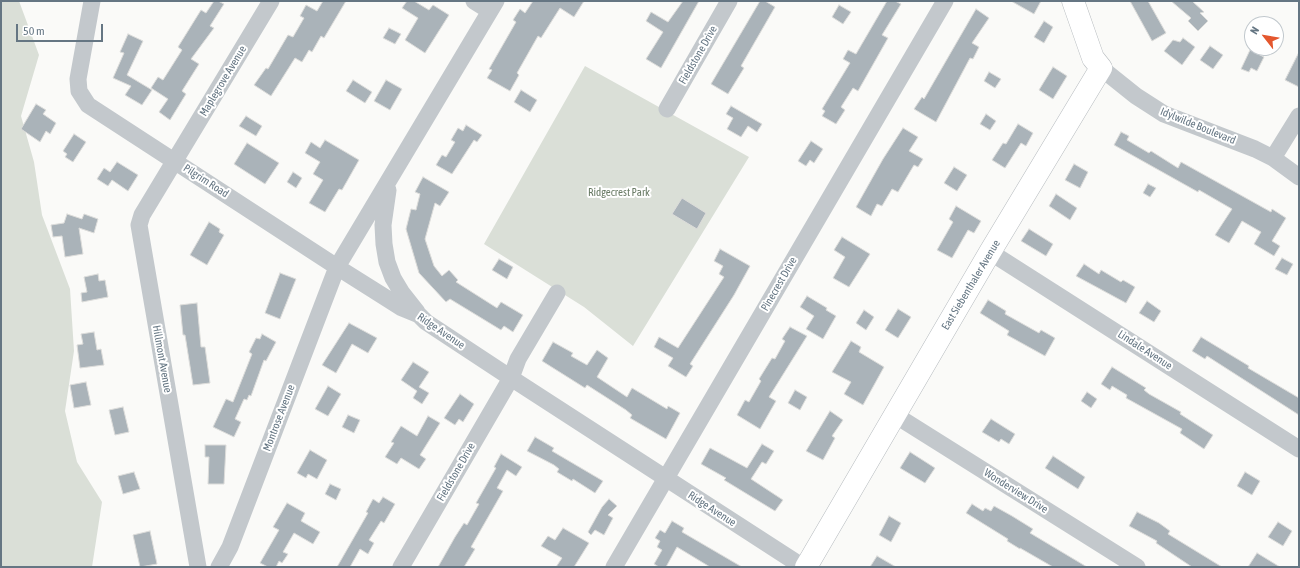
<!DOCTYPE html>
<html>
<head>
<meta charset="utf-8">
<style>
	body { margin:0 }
	#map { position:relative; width:1300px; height:568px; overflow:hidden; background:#fafaf8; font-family:"Asap Condensed",sans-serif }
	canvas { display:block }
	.frame { position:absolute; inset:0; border:2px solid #657683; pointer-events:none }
	.north { position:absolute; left:1244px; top:16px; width:40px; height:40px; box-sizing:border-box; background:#fff; border:1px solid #c1c8cd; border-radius:50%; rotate:301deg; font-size:11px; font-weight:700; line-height:16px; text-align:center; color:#657683 }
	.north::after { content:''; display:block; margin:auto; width:14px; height:18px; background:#e4572e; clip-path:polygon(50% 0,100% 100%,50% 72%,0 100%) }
	.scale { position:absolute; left:16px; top:24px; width:87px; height:18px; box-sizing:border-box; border:2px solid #657683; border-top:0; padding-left:5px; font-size:12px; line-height:14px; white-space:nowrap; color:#657683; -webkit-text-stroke:3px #fff; paint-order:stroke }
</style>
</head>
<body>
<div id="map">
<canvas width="1300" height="568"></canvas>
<div class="frame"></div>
<div class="north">N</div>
<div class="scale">50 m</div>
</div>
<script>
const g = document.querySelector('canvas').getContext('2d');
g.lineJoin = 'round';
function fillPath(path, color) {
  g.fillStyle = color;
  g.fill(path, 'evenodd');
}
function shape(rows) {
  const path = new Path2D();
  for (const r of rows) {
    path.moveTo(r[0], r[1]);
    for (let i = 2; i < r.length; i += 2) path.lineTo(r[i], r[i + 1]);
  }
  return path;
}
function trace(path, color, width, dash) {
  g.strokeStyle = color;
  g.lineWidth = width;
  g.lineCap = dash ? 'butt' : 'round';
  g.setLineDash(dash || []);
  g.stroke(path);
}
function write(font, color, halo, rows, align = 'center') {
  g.font = font + ' "Asap Condensed",sans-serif';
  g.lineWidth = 4;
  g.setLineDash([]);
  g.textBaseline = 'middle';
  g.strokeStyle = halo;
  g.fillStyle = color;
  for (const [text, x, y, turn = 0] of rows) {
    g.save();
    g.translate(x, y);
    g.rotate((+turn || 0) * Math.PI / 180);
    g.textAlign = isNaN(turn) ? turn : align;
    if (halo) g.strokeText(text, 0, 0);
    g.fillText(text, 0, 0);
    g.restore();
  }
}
const green = shape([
	[1,1,19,1,39,55,21,116,34,162,42,215,70,289,74,351,65,411,77,462,102,502,92,567,1,567],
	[585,66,749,157,633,346,584,307,484,244]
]);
const building = shape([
	[214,1,218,1,224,4,210,26,214,28,191,59,199,64,182,91,186,94,170,120,159,112,168,99,151,88,158,77,163,80,182,50,178,47,201,10,206,13,214,1],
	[323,1,346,1,324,38,321,36,312,52,309,50,302,62,295,58,271,96,254,85,266,68,268,69,288,35,293,37,304,18,300,16,306,5,317,11,323,1],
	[407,1,414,1,429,10,433,5,449,15,425,53,405,40,418,18,402,8,407,1],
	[533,1,584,1,574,17,560,8,541,38,538,36,517,73,519,75,510,91,487,78,492,70,489,69,516,22,513,20,520,9,525,13,533,1],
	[683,1,699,1,661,68,646,59,663,32,646,21,651,12,668,22,683,1],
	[760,1,765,1,775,7,741,66,744,68,728,94,711,84,760,1],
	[887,1,895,1,901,4,882,35,888,38,858,91,853,88,841,107,845,110,836,124,822,116,825,111,822,109,850,63,843,59,848,50,856,54,887,1],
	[1011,1,1041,1,1034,14,1011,1],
	[1130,1,1148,1,1166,33,1152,41,1130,1],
	[1171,1,1192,1,1204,12,1200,13,1208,21,1198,31,1188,21,1191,18,1171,1],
	[839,5,851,12,843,24,832,17,839,5],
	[976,9,989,18,972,43,979,47,973,59,970,58,936,122,914,109,922,97,924,99,976,9],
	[1044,21,1053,27,1044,43,1034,37,1044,21],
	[389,28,401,34,395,44,383,38,389,28],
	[128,34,143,41,127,75,152,90,142,105,125,95,131,86,113,78,124,53,120,52,128,34],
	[1183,38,1195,47,1182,65,1164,51,1173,40,1180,42,1183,38],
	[1210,46,1223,55,1213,69,1200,60,1210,46],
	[1250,50,1264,57,1257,71,1251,68,1249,72,1241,69,1250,50],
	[1299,52,1299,87,1285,80,1299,52],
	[1053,67,1067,76,1053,99,1039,90,1053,67],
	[989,72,1001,79,995,88,984,81,989,72],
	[353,80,372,92,365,103,346,91,353,80],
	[386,80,402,89,390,110,374,101,386,80],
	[521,90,537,100,530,112,514,102,521,90],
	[36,104,46,110,43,114,56,123,50,134,46,131,40,142,21,129,36,104],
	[731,106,762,124,757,132,748,126,741,137,727,129,733,118,726,114,731,106],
	[986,114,996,121,990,130,980,124,986,114],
	[246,116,262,126,256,136,239,126,246,116],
	[1018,124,1033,133,1026,146,1021,143,1005,168,992,160,1003,143,1006,144,1018,124],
	[466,125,482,135,477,142,474,140,452,174,436,165,442,155,446,157,455,142,451,140,458,128,463,131,466,125],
	[903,128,918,137,909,151,923,159,918,167,914,165,898,192,892,189,882,206,877,204,871,216,856,207,883,159,903,128],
	[1121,132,1129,136,1127,140,1149,153,1151,151,1178,168,1181,162,1271,212,1272,209,1286,218,1272,241,1280,246,1274,256,1254,244,1261,232,1242,221,1229,243,1215,235,1232,209,1199,190,1198,192,1114,145,1121,132],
	[74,134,86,142,73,162,65,157,67,154,63,151,74,134],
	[325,140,359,160,342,190,339,189,325,212,309,203,323,180,313,174,320,162,305,153,311,142,320,148,325,140],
	[811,141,823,149,814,163,810,160,806,166,798,161,811,141],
	[247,143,279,163,265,184,234,164,247,143],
	[117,162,138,175,128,191,112,180,108,186,97,179,104,168,110,172,117,162],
	[1074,164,1088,172,1080,188,1065,180,1074,164],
	[954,167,967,175,957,191,944,183,954,167],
	[293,172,302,178,296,188,287,182,293,172],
	[423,177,449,192,440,206,435,203,425,239,434,266,442,276,449,270,458,280,456,282,497,308,501,302,523,315,513,332,504,326,501,330,450,299,446,302,419,273,406,229,411,209,416,210,420,194,415,192,423,177],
	[1148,184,1156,188,1150,197,1143,193,1148,184],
	[1056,194,1077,208,1070,220,1049,206,1056,194],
	[682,198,706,213,697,229,672,214,682,198],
	[956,206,981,221,974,233,968,230,952,258,937,250,953,222,949,219,956,206],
	[67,214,82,219,84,214,98,219,94,233,79,228,83,254,65,257,62,236,53,237,51,225,64,223,67,214],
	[209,222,220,229,219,232,224,235,207,265,190,255,209,222],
	[1029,229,1053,244,1046,256,1021,241,1029,229],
	[842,237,870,254,849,287,833,278,845,257,834,250,842,237],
	[720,249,750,266,734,295,690,364,693,366,686,377,668,366,673,358,654,347,659,337,678,348,724,277,719,274,723,266,714,261,720,249],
	[1282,258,1293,264,1287,275,1275,269,1282,258],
	[499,259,513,267,507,279,492,270,499,259],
	[1084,264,1099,274,1101,270,1121,282,1123,280,1135,287,1126,303,1076,276,1084,264],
	[280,273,296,279,280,319,265,313,280,273],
	[98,274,99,281,105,280,108,297,82,302,81,293,87,292,84,277,98,274],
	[807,296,827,308,826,310,836,316,823,339,806,329,814,316,800,307,807,296],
	[988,300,1006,311,1005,314,1039,333,1041,330,1055,338,1045,356,1007,335,1009,331,980,313,988,300],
	[1147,301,1161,311,1154,322,1139,313,1147,301],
	[197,303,201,347,205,347,210,383,193,385,185,335,183,335,180,305,197,303],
	[898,309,911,317,898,338,885,330,898,309],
	[864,310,874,317,866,330,856,323,864,310],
	[349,323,377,338,368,353,352,344,336,373,322,365,349,323],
	[790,327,807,336,769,397,776,401,760,429,737,415,745,400,749,402,761,381,759,379,772,358,775,359,785,341,782,339,790,327],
	[94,332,97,350,101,349,104,365,80,368,77,345,83,344,81,334,94,332],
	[262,334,276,342,266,361,264,360,251,396,249,395,247,400,244,399,235,419,241,422,234,437,213,427,226,399,233,402,252,354,249,352,256,338,260,339,262,334],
	[1201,337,1249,366,1248,368,1299,398,1299,415,1207,356,1205,359,1192,351,1201,337],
	[851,341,861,347,859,352,884,367,863,405,844,394,851,382,832,372,851,341],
	[553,342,573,353,571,356,587,365,597,350,608,358,597,377,627,397,632,388,667,409,668,406,680,413,666,439,630,418,632,415,626,410,587,385,585,388,542,361,553,342],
	[413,362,429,372,419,387,429,393,422,404,413,398,417,391,401,380,413,362],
	[1112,367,1146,388,1144,390,1149,394,1181,412,1180,414,1213,435,1204,449,1180,433,1182,429,1126,398,1127,395,1112,386,1110,390,1101,384,1112,367],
	[86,382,91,405,74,408,70,385,86,382],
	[328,386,341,394,328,416,315,409,328,386],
	[795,390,807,397,800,410,788,403,795,390],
	[1087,392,1097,399,1091,408,1081,401,1087,392],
	[460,394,474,404,463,422,459,419,455,425,444,418,460,394],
	[123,407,129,432,115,435,109,410,123,407],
	[830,411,843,420,832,436,835,438,823,460,806,451,830,411],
	[348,415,360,420,354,433,342,427,348,415],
	[428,416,440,423,420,455,426,459,419,469,401,458,397,464,385,457,394,443,391,442,401,426,417,436,428,416],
	[991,419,1015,434,1009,444,1001,439,999,442,982,432,991,419],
	[535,437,554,448,552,451,603,481,595,493,573,479,572,481,557,472,559,469,554,465,527,451,535,437],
	[762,444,774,451,766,464,762,462,751,479,783,500,775,511,724,480,726,478,701,464,710,448,747,468,762,444],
	[205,445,226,445,224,484,208,484,209,457,205,457,205,445],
	[310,450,327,460,317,479,308,474,306,478,297,473,310,450],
	[910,452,935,468,925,483,900,468,910,452],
	[501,454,522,467,516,476,507,470,497,488,503,491,471,547,475,549,464,567,438,567,455,537,464,523,467,525,479,504,476,503,496,468,494,467,501,454],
	[1053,456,1085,477,1078,489,1045,468,1053,456],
	[134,472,140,489,123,494,118,476,134,472],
	[1245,472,1260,481,1252,495,1237,486,1245,472],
	[330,484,341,489,336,500,325,494,330,484],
	[383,497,395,504,384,523,381,521,369,540,374,543,368,554,360,549,350,567,337,567,368,513,366,512,373,499,379,503,383,497],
	[609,499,617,506,608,515,613,518,604,535,595,530,591,535,588,532,602,507,609,499],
	[287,503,305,513,301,521,320,532,313,544,294,533,283,552,288,554,282,563,279,561,276,567,268,567,260,563,279,530,273,527,287,503],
	[972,504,983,511,985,508,991,511,994,506,1012,516,1033,529,1030,533,1087,567,1053,567,1020,548,1020,549,1007,541,1008,539,966,513,972,504],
	[1137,512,1159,523,1170,531,1168,534,1222,567,1192,567,1156,543,1157,541,1129,526,1137,512],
	[889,516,901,523,891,542,879,535,889,516],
	[672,521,684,528,682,532,742,567,710,567,677,547,666,567,659,567,654,564,662,550,657,547,660,541,655,538,660,530,665,533,672,521],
	[1278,522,1292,531,1283,546,1268,537,1278,522],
	[563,528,589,543,574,567,556,567,562,558,541,546,548,536,555,540,563,528],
	[150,531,157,564,140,567,133,535,150,531],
	[1257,553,1280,567,1248,567,1257,553],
	[877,556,896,567,870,567,877,556]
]);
const minor = shape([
	[92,1,78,79,79,91,88,105,337,267,402,308,419,315,426,322,511,378,803,567],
	[474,1,490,11],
	[1101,68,1136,96,1164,114,1255,149,1273,158,1299,177],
	[667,109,729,1],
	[1273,158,1299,116],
	[388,190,383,225,384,244,387,262,393,278,402,293,417,312],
	[990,252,1299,449],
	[895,415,1137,567],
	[198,567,139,225,142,215,271,1],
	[219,567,230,547,337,267,496,1],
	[401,567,511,378,518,359,557,293],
	[614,567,945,1]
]);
const major = shape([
	[806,567,990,252,1101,68,1093,58,1073,1]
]);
const streetNames = [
	["Fieldstone Drive",698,55,-60],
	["Maplegrove Avenue",223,81,-59],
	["Idylwilde Boulevard",1198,126,22],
	["Pilgrim Road",206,181,33],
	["Pinecrest Drive",779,284,-60],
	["East Siebenthaler Avenue",971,285,-59],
	["Ridge Avenue",441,331,34],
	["Lindale Avenue",1145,350,33],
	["Hillmont Avenue",162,359,80],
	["Montrose Avenue",279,418,-69],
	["Fieldstone Drive",456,472,-60],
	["Wonderview Drive",1016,491,32],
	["Ridge Avenue",712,509,33]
];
const parkNames = [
	["Ridgecrest Park",619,193]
];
fillPath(green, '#dadfd7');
fillPath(building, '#aab3b9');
trace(building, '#dcdcda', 1);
trace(major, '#b5babe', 23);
trace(minor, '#c3c8cc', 17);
trace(major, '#fff', 22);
write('11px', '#657683', '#fff', streetNames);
write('11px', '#687a64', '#fff', parkNames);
</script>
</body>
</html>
